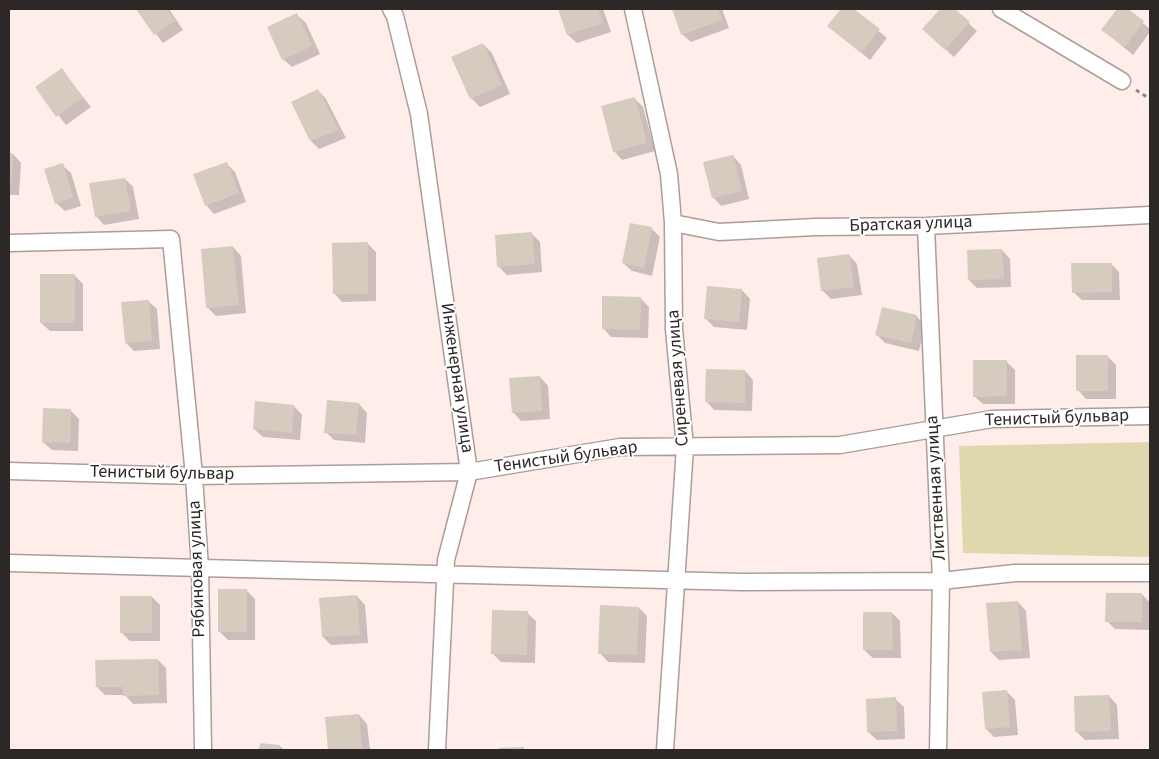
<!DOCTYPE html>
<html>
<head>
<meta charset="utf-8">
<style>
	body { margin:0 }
	#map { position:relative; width:1159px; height:759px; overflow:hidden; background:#feede8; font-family:"Source Sans 3",sans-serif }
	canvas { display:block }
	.frame { position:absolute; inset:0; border:10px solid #2d2725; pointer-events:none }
</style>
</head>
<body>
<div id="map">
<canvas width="1159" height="759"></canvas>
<div class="frame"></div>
</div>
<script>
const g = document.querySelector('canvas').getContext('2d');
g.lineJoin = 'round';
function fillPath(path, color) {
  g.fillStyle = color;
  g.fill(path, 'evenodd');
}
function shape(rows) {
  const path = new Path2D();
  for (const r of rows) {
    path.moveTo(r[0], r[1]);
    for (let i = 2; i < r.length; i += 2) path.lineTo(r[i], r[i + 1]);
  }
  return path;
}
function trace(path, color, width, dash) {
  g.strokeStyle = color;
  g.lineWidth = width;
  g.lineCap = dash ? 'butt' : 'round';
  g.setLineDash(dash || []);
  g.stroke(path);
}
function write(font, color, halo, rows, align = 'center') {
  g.font = font + ' "Source Sans 3",sans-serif';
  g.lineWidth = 4;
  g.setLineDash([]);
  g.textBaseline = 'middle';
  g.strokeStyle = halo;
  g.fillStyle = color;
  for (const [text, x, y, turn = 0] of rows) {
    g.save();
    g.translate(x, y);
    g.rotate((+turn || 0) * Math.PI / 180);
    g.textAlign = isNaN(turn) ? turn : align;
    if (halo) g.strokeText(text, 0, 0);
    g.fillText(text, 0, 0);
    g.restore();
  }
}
const green = shape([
	[1150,442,1150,557,963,553,959,446]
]);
const shadow = shape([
	[137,9,169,9,183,30,163,43],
	[560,9,603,9,611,32,577,43,568,35],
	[673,9,722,9,729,28,691,42,682,34],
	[842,9,852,9,887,38,870,60,829,26],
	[942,9,953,9,977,31,954,57,923,29],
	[1119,9,1126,9,1150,29,1150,32,1133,55,1103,30],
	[297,15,306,23,320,54,292,67,283,59],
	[483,44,492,53,510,94,480,107,472,99,453,57],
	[61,69,91,107,66,125,36,87],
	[318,90,326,99,346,138,319,149,311,141],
	[635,99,643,107,655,151,622,160,614,151],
	[9,154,13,154,21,163,19,195,9,195],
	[733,156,741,165,749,199,721,206,713,197],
	[226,163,235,172,246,202,214,214,206,205],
	[62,165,71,173,81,206,65,211,56,203],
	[125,179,133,187,139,219,104,225,96,216],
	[651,228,660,237,652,276,632,271,623,263],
	[532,234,540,242,542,272,507,275,498,266],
	[367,243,376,252,376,301,342,302,334,293],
	[233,247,241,256,246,313,216,316,207,307],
	[1002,250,1010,259,1011,287,977,288,969,280],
	[849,255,857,264,862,295,831,299,822,290],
	[1111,264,1119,272,1120,300,1082,300,1073,292],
	[75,276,83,284,83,331,50,331,41,323],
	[742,290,750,299,747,330,714,327,705,318],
	[640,298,649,307,648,338,611,337,603,328],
	[148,301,157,309,160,349,134,351,126,343],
	[883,309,917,317,925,325,919,351,885,343,877,335],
	[1108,357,1116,365,1116,399,1086,399,1078,390],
	[1006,361,1015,370,1015,404,983,404,974,396],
	[745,371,753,380,752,411,714,410,706,401],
	[540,377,548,386,550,419,521,421,513,412],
	[359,404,367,413,365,443,334,440,326,432],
	[294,406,302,415,300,440,263,437,254,429],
	[71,411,79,419,78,451,52,450,43,442],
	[246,590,255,599,255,640,228,640,220,632],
	[1142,594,1150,603,1150,630,1115,629,1107,621],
	[357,596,365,605,368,643,331,645,323,637],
	[152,597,160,605,160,641,130,641,121,632],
	[1018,602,1026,611,1030,658,999,660,991,652],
	[639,608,647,616,645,663,608,662,600,653],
	[527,613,536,621,535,663,501,662,493,654],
	[892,613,900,621,901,658,873,658,864,650],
	[158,660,166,668,167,703,133,704,125,695,105,695,97,687],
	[1007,692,1015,700,1018,735,994,737,986,729],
	[1109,696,1117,705,1119,739,1085,740,1077,732],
	[895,699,904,707,905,739,877,740,868,732],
	[359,715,367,724,370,750,329,750,326,718],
	[261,744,280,746,284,750,260,750]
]);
const building = shape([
	[136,9,167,9,175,21,154,35],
	[558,9,598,9,603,23,567,35],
	[672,9,718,9,722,20,681,35],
	[841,9,854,9,880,29,861,53,827,26],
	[940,9,955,9,970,22,945,50,922,29],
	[1117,9,1128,9,1144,21,1125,47,1101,30],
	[297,13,312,46,282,60,267,27],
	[483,43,502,85,470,99,451,57],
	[62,68,83,98,56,117,35,87],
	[318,89,339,130,310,141,291,102],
	[635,97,647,143,613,152,601,106],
	[9,153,13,153,11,187,9,187],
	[733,155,742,191,712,198,703,162],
	[227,162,239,193,205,206,193,174],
	[63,163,73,198,55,204,44,169],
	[125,178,131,211,95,217,89,183],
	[630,223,652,227,644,268,622,263],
	[532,232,535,264,497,267,495,235],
	[368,242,368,294,333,294,332,243],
	[233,246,239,305,206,308,201,249],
	[1002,249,1004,279,968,280,967,250],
	[849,254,854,287,821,291,817,258],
	[1071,263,1112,263,1112,292,1072,293],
	[40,274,75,274,75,323,40,323],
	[707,286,742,289,739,322,704,319],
	[602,296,641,297,640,330,602,329],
	[149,300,152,341,125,343,121,302],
	[882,307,917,315,911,343,875,335],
	[1076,355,1108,355,1108,391,1076,391],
	[973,360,1007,360,1007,396,973,397],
	[706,369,745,370,745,403,705,402],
	[540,376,542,411,512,413,509,378],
	[327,400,359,403,356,435,324,433],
	[255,401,294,405,292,433,253,429],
	[43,408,71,409,70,443,42,442],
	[218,589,247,589,247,632,218,632],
	[1106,593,1142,593,1142,622,1105,622],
	[357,595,360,635,322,637,319,598],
	[120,596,152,596,152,633,120,633],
	[1018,601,1022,650,990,652,986,603],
	[600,605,639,607,637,655,598,654],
	[492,610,528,611,527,655,491,654],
	[863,612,892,612,893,650,863,650],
	[158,659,159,695,123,696,123,687,96,687,95,660],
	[1007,690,1010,727,985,729,982,692],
	[1109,695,1111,731,1075,732,1074,696],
	[896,697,897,731,867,732,866,699],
	[359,714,362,750,328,750,325,717],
	[260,743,280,745,280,750,259,750],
	[524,747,524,750,499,750,499,748]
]);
const path = shape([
	[1136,90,1150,99]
]);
const minor = shape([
	[391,9,395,16,419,114,469,472,446,560,437,750],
	[633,9,669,174,673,223,674,329,685,447,665,750],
	[1001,9,1122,81],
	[673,223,719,232,815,227,926,226,1150,215],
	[926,226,941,581,938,750],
	[9,243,171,239,194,476,200,568,203,750],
	[9,471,194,476,469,472,620,447,840,445,992,419,1150,416],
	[9,563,742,582,941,581,1015,573,1150,573]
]);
const streetNames = [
	["Братская улица",911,225,-2],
	["Инженерная улица",456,378,82],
	["Сиреневая улица",679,378,-94],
	["Тенистый бульвар",1057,419,-2],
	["Тенистый бульвар",566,458,-8],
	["Тенистый бульвар",162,474,1],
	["Лиственная улица",937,488,-93],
	["Рябиновая улица",198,569,-92]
];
fillPath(green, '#dfd7ae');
fillPath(shadow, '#0003');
fillPath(building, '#d6cbbf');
trace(minor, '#ad9d99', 19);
trace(path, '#938784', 3, [4, 4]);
trace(minor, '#fff', 16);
write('18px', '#2d2725', '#fff', streetNames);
</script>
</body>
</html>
